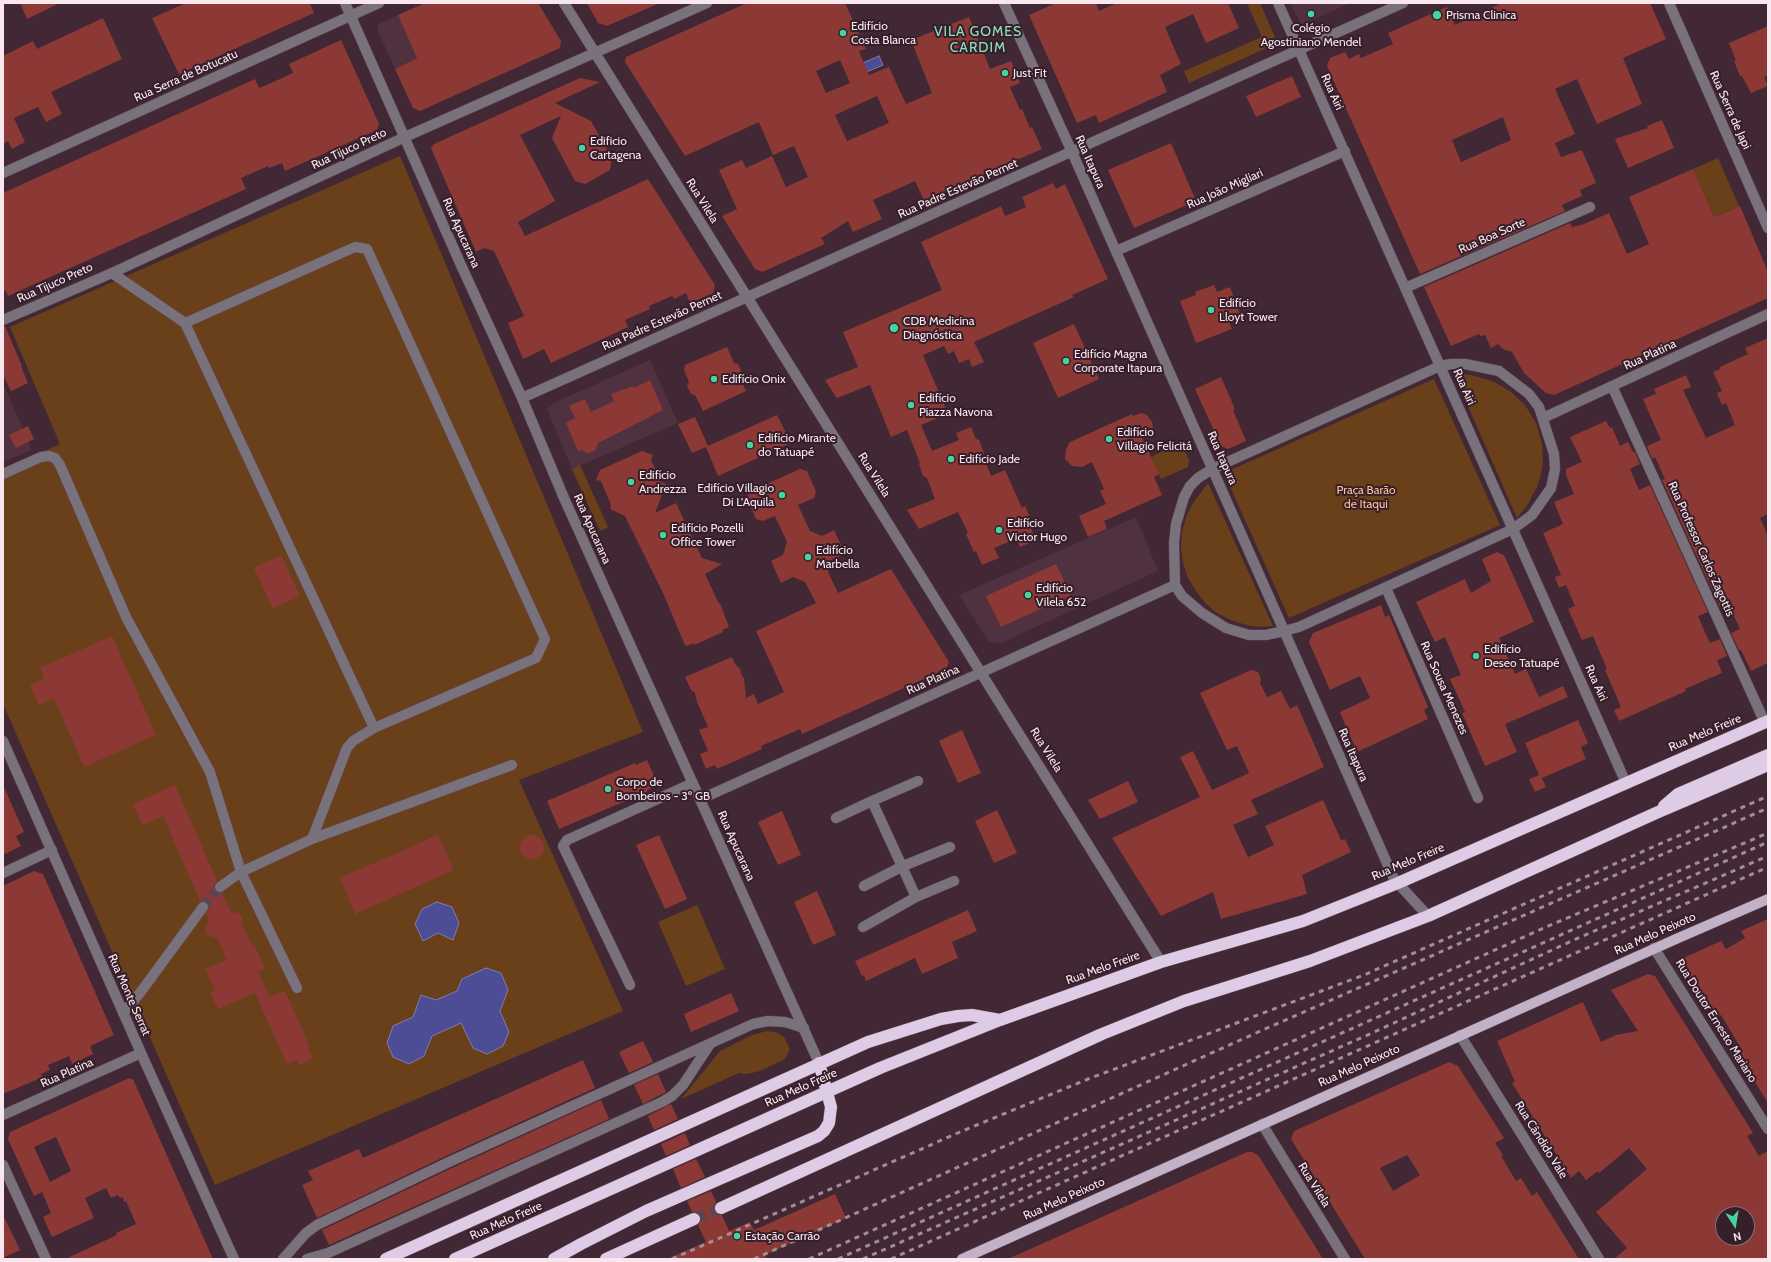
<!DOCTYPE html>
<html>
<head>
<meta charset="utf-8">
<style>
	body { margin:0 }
	#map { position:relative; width:1771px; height:1262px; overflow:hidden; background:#412834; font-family:Cabin,sans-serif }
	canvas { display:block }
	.frame { position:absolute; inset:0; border:4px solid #f8e7ee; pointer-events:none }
	.north { position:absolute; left:1715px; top:1206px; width:40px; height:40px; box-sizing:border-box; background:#361e2a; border:1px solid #846e78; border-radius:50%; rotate:168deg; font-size:11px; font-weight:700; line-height:16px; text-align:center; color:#f8e7ee }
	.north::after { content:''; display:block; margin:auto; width:14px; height:18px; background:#45d49f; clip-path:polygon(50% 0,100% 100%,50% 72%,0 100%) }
</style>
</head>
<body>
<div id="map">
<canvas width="1771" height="1262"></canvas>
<div class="frame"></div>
<div class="north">N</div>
</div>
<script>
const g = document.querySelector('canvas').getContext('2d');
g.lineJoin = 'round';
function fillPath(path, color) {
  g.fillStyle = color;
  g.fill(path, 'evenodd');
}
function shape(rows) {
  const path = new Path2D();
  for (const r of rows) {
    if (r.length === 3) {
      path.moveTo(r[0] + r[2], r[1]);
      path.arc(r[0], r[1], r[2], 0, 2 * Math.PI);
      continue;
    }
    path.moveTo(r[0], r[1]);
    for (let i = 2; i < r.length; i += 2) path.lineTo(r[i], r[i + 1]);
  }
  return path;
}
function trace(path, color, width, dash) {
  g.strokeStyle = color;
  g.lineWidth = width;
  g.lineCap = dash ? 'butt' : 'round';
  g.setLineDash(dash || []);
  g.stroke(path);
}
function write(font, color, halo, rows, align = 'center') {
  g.font = font + ' Cabin,sans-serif';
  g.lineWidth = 4;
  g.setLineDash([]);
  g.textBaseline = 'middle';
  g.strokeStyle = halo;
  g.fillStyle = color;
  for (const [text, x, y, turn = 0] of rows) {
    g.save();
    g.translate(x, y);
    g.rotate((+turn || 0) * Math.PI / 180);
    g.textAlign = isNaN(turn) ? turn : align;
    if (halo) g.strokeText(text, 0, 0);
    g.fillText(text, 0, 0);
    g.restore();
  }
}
const built = shape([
	[425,3,439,3,428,52,395,69,378,31,378,24],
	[1291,3,1351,3,1301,25],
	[650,360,678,423,572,469,548,411,548,408,556,402],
	[3,383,32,450,3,462],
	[1136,517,1158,571,1001,643,989,642,959,595]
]);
const green = shape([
	[1247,3,1260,3,1275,37,1273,45,1189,83,1184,71,1262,37],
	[400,156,643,732,519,780,623,1011,215,1185,3,704,3,469,60,444,10,327],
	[1718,158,1739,206,1714,217,1693,169],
	[1454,374,1471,375,1492,381,1510,391,1525,405,1536,423,1542,444,1543,465,1538,485,1528,504,1517,518],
	[1434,379,1500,525,1289,618,1224,473],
	[1181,443,1189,460,1188,467,1161,479,1151,457],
	[580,465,608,527,600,531,572,469],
	[1208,483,1273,626,1261,627,1246,625,1231,620,1217,613,1205,603,1196,591,1188,578,1183,563,1181,548,1182,532,1186,517,1193,503],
	[697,905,725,969,686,986,658,922],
	[767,1031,778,1033,784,1037,790,1049,785,1059,760,1071,747,1074,739,1073,681,1099,720,1051,752,1035]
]);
const water = shape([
	[879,56,883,65,857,76,853,67,879,56],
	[437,902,452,907,459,923,453,940,438,933,423,941,415,924,422,909,437,902],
	[486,968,501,973,508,990,500,1011,509,1032,503,1046,487,1054,473,1048,461,1023,432,1036,424,1056,409,1064,393,1057,387,1043,393,1026,413,1017,421,995,436,1000,457,991,462,979,486,968]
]);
const building = shape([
	[20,3,60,3,27,19],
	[186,3,310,3,314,13,179,74,152,18],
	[425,3,538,3,561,41,560,48,420,111,413,108,395,69,417,58,398,15],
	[587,3,660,3,607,26,598,23],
	[747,3,845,3,866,49,859,51,869,75,889,67,906,104,932,93,911,40,969,17,990,69,1011,61,1020,83,1010,87,1020,110,1022,109,1030,128,1032,127,1042,149,924,200,915,181,873,200,882,219,853,232,848,221,821,238,825,244,762,272,755,269,722,216,737,209,719,170,742,160,746,168,772,156,786,187,808,177,794,146,773,155,759,122,685,156,625,62,626,57],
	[840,60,850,83,826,93,816,71],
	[877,96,889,123,847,141,835,115],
	[1056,3,1096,3,1099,11,1117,3,1228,3,1239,28,1206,43,1193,14,1165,27,1181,64,1160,75,1167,92,1099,123,1096,115,1077,123,1029,15],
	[1502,3,1650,3,1666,39,1623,58,1642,104,1597,124,1577,79,1555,89,1575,134,1555,143,1561,157,1582,150,1596,183,1580,190,1582,196,1562,205,1565,211,1420,274,1327,66,1330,58,1345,52,1349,59,1359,54,1361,58,1393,44,1388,33,1447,7,1455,25],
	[1503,117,1511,140,1461,162,1452,140],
	[103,18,122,59,51,92,62,114,46,122,38,107,14,118,25,142,12,149,8,141,3,144,3,56,33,41,37,49],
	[1768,26,1768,75,1764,77,1768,86,1751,93,1742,76,1740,76,1734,61,1736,60,1729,43],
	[341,40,379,124,377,130,285,171,282,163,269,168,268,166,241,178,246,189,8,296,6,291,3,292,3,193,255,79,259,88,269,84,293,73,289,64],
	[1292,76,1301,97,1256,117,1246,96],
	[580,78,600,82,555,103,591,121,612,158,610,170,585,184,575,181,552,138,561,116,520,135,555,201,518,222,525,236,648,179,715,285,713,293,690,303,686,293,674,299,672,296,649,306,650,309,625,320,628,327,551,363,544,349,523,359,508,323,524,316,494,251,484,248,476,252,431,148,434,144],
	[1662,120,1674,148,1628,168,1615,139,1648,128,1647,126],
	[1171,143,1196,201,1134,228,1108,170],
	[1693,169,1714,217,1740,206,1768,272,1768,298,1554,395,1546,393,1524,373,1512,352,1503,349,1498,344,1491,348,1485,335,1480,336,1479,334,1451,346,1424,287,1570,223,1572,227,1584,224,1609,213,1627,254,1649,244,1629,197],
	[1053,183,1056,189,1065,184,1108,279,1072,295,1074,297,974,342,984,362,972,367,969,359,959,363,954,351,948,354,944,346,923,355,948,414,921,425,932,451,959,440,956,433,971,427,976,439,979,440,984,453,983,455,991,476,1005,470,1022,508,1025,506,1033,524,1030,526,1036,540,1020,547,1016,539,994,548,999,558,982,565,976,551,974,552,966,534,968,533,958,512,919,529,907,510,935,499,927,478,923,476,919,464,920,463,907,430,891,437,870,385,837,398,825,380,858,367,843,332,942,290,921,242,1001,206,1005,216,1026,207,1022,197],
	[1214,285,1217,292,1230,287,1241,317,1229,322,1232,329,1196,343,1180,301,1196,295,1195,292],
	[1074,324,1099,379,1058,398,1033,343],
	[3,326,5,326,22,366,21,366,28,383,11,391,3,375],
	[1768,338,1768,514,1760,518,1768,536,1768,663,1751,671,1741,650,1739,650,1731,633,1740,629,1728,603,1720,607,1662,480,1665,479,1655,457,1652,459,1647,446,1661,440,1643,399,1656,394,1654,389,1686,375,1691,387,1683,390,1706,438,1735,425,1726,403,1722,405,1717,393,1722,391,1713,372,1720,369,1720,367,1748,354,1745,348],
	[727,347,734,363,738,364,741,371,739,376,746,391,703,411,695,395,691,394,687,386,689,382,684,370,685,365],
	[1221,377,1235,409,1233,410,1246,441,1228,449,1221,446,1195,389],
	[650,380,663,410,598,443,595,451,588,453,581,450,578,451,566,423,575,418,569,406,585,399,591,412,614,401,611,394,633,386,634,388],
	[1141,413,1147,415,1152,422,1153,429,1151,434,1142,438,1159,474,1154,477,1162,495,1104,521,1107,529,1088,537,1079,516,1106,504,1100,491,1104,489,1092,462,1082,467,1072,466,1065,459,1066,449,1070,442,1132,414,1133,416],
	[777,415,791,443,718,476,706,447,692,453,678,424,695,417,708,446],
	[1606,421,1610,428,1612,427,1620,446,1628,442,1633,452,1635,452,1640,464,1630,469,1639,490,1650,485,1708,612,1698,616,1704,630,1710,643,1720,639,1727,656,1717,660,1722,673,1685,689,1686,691,1619,721,1614,710,1621,707,1605,670,1607,669,1593,636,1582,640,1568,609,1575,606,1566,585,1559,588,1555,577,1561,575,1543,533,1563,524,1554,502,1574,494,1566,475,1566,469,1582,462,1570,437],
	[28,426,34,439,16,448,9,435],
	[642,451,653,455,651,460,661,482,666,484,655,513,676,503,702,558,722,564,705,574,719,604,720,603,729,627,722,630,723,632,694,645,694,643,687,646,684,643,663,593,625,516,610,509,611,505,601,481,596,480,600,470],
	[800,469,807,471,816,492,814,498,798,505,810,531,822,536,834,530,845,554,832,559,828,572,838,593,891,569,949,662,946,669,802,734,800,729,761,746,762,749,717,769,715,765,706,769,700,754,708,751,699,730,708,727,697,702,695,693,691,690,685,677,732,657,735,664,740,669,742,676,744,678,746,698,754,694,758,704,784,692,756,631,816,603,805,582,793,577,781,583,771,561,783,555,787,542,775,516,763,521,756,519,747,498,749,492],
	[1497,552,1504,555,1534,622,1499,638,1515,674,1526,669,1539,697,1563,686,1568,697,1505,724,1517,752,1485,766,1462,713,1465,712,1450,679,1461,675,1445,637,1435,642,1416,602,1465,579,1471,593,1491,581,1482,559],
	[281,555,300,596,273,608,254,568],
	[1056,564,1071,595,1001,627,986,596],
	[1381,605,1385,617,1389,615,1428,707,1424,710,1428,719,1357,752,1340,712,1370,698,1360,676,1330,690,1309,642,1313,633],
	[112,636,156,735,84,767,54,698,39,705,30,685,45,678,40,668],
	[1251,670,1258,672,1261,679,1260,683,1267,697,1281,691,1290,709,1297,705,1324,767,1251,800,1258,814,1233,825,1248,857,1274,845,1265,826,1323,800,1341,840,1345,839,1351,852,1302,875,1307,894,1221,919,1213,892,1161,916,1112,838,1200,797,1180,757,1193,751,1212,790,1249,773,1237,746,1227,750,1200,693],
	[1578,720,1588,743,1581,747,1586,759,1542,778,1546,787,1535,792,1529,779,1539,775,1525,743],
	[962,730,981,773,958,783,939,741],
	[647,760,658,785,647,790,647,792,559,829,547,801,635,763,636,765],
	[1128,781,1138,802,1100,819,1088,800],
	[3,785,24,832,16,836,21,846,3,855],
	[175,785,217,881,214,885,215,890,218,893,222,893,231,912,238,913,242,916,242,924,252,946,254,945,265,969,258,972,269,996,285,991,310,1047,308,1047,313,1058,299,1065,298,1060,287,1064,255,993,218,1009,210,993,215,990,205,969,227,960,217,938,209,936,206,933,206,927,209,921,206,914,209,908,209,905,206,902,200,901,163,816,142,825,133,804],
	[997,810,1017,853,994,863,975,821],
	[782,811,801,855,778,865,758,822],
	[438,835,454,870,355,914,340,878],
	[659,835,687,899,665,909,636,845],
	[532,847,12],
	[34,871,43,874,114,1035,90,1046,93,1054,72,1064,69,1056,48,1065,50,1070,41,1074,43,1077,3,1094,3,886],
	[817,891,836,935,813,945,794,902],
	[968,910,977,931,952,942,958,958,922,974,915,958,866,981,864,975,862,976,855,961],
	[1768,919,1768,1103,1737,1053,1742,1050,1721,1015,1715,1018,1679,960,1721,941,1726,949,1745,938,1741,931],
	[1648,974,1655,976,1753,1133,1747,1136,1759,1156,1768,1151,1768,1259,1614,1259,1627,1248,1596,1212,1647,1169,1629,1148,1599,1173,1598,1171,1586,1180,1579,1171,1571,1178,1512,1083,1515,1082,1497,1041,1583,1002,1601,1042,1616,1035,1638,1031,1611,990],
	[1723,1214,1747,1214,1747,1238,1723,1238],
	[731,993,739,1011,691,1032,684,1014],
	[643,1041,653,1062,629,1073,619,1052],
	[583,1060,595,1088,446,1156,317,1218,302,1185,313,1180,308,1171,359,1149,363,1158],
	[1449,1062,1458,1066,1504,1138,1495,1143,1503,1155,1501,1156,1516,1181,1521,1178,1532,1196,1537,1192,1579,1259,1365,1259,1291,1139,1294,1131],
	[1407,1155,1420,1175,1393,1191,1380,1168],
	[658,1074,666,1092,643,1104,634,1085],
	[129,1078,133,1079,213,1259,65,1259,117,1235,116,1233,136,1224,126,1201,124,1202,123,1197,120,1198,118,1195,111,1198,106,1188,85,1198,94,1218,52,1237,43,1217,51,1213,42,1192,34,1196,8,1139,10,1132],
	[56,1137,71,1171,50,1182,34,1147],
	[601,1100,609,1119,329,1245,322,1230,452,1168],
	[671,1104,678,1119,654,1130,648,1116],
	[685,1133,690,1145,666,1156,661,1144],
	[1247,1152,1252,1152,1258,1155,1323,1259,1008,1259],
	[696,1159,705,1177,681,1188,673,1169],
	[711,1191,716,1202,714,1207,714,1211,717,1214,722,1215,729,1231,750,1222,754,1230,835,1194,846,1218,765,1255,767,1259,667,1259,706,1242,698,1225,701,1220,701,1216,698,1213,692,1212,687,1201],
	[3,1215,20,1250,3,1258]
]);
const minorTunnel = shape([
	[203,907,220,887]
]);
const highwayTunnel = shape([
	[694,1219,721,1208]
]);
const minor = shape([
	[345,3,460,263,522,398,564,498,819,1063],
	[564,3,1161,962],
	[1004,3,1072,152,1394,879,1428,916],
	[1278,3,1626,783],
	[1669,3,1768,228],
	[3,173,379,3],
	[1116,251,1345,151],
	[112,273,185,323,374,728],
	[1405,288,1590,207],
	[3,320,112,273,405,137,707,3],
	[185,323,355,247,367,249,545,639,536,658,374,728,353,741,347,748,312,839],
	[1451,364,1465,364,1499,371,1529,394,1539,407,1554,454,1555,469,1551,488,1532,515,1513,529,1299,627,1284,631,1266,635,1249,635,1226,628,1202,613,1182,596,1175,585,1174,543,1176,524,1184,497,1190,486,1198,478,1212,469,1440,366,1451,364],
	[1612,386,1765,723],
	[522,398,1403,3],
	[1543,418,1768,314],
	[3,474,41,457,49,456,55,458,60,465,126,617,210,772,241,872,220,887],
	[1386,588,1478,798],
	[3,741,141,1053,234,1259],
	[701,799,1175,585],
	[836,818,872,801],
	[3,873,52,850],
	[864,886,903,866,950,847],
	[916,897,954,881],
	[863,927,916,897,872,801,918,781],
	[1654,948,1768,1129],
	[630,985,563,846,567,840,693,783],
	[297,988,241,872,312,839,512,765],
	[123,1013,140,993,203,907],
	[1460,1035,1599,1259],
	[3,1115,141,1053],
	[1262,1124,1345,1259],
	[3,1165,46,1259],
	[283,1259,306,1233,317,1225,449,1162,753,1024,768,1021,785,1022,804,1028],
	[307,1259,328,1253,662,1102,672,1096,683,1085,710,1044]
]);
const major = shape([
	[962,1259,1676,939,1768,899]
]);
const highway = shape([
	[1664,806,1678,794,1768,755],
	[721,1208,1102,1034,1184,1001,1310,961,1428,916,1656,813,1768,765],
	[386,1259,868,1042,941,1019,958,1016,972,1015,1000,1020],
	[455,1259,880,1068,1000,1020,1161,962,1303,921,1398,883,1768,721],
	[554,1259,581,1244,646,1211,818,1136,824,1131,829,1123,831,1107,819,1063],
	[606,1259,694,1219]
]);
const rail = shape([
	[672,1259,960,1132,1088,1079,1364,975,1768,796],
	[754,1259,1256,1033,1768,808],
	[809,1259,1546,927,1768,833],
	[838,1259,1768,842],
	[863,1259,1372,1033,1576,939,1768,856],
	[891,1259,1768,867]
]);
const markers = [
	[1311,14,4,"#45d49f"],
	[1437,15,5,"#45d49f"],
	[843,33,4,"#45d49f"],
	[1005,73,4,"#45d49f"],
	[582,148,4,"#45d49f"],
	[1211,310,4,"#45d49f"],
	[894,328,5,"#45d49f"],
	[1066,361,4,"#45d49f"],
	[714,379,4,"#45d49f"],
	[911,405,4,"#45d49f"],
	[1109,439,4,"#45d49f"],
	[750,445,4,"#45d49f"],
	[951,459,4,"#45d49f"],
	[631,482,4,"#45d49f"],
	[782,495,4,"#45d49f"],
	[999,530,4,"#45d49f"],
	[663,535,4,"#45d49f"],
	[808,557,4,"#45d49f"],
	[1028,595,4,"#45d49f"],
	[1476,656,4,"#45d49f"],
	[608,789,4,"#45d49f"],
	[737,1236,4,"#45d49f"]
];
const poiNames = [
	["Prisma Clinica",1446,15],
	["Edifício",851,26],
	["Costa Blanca",851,40],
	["Colégio",1311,28,"center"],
	["Agostiniano Mendel",1311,42,"center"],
	["Just Fit",1013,73],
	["Edificio",590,141],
	["Cartagena",590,155],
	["Edifício",1219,303],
	["Lloyt Tower",1219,317],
	["CDB Medicina",903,321],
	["Diagnóstica",903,335],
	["Edifício Magna",1074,354],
	["Corporate Itapura",1074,368],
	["Edifício Onix",722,379],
	["Edifício",919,398],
	["Piazza Navona",919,412],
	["Edifício",1117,432],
	["Villagio Felicitá",1117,446],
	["Edifício Mirante",758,438],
	["do Tatuapé",758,452],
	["Edifício Jade",959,459],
	["Edifício",639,475],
	["Andrezza",639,489],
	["Edifício Villagio",774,488,"right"],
	["Di L'Aquila",774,502,"right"],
	["Edifício",1007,523],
	["Victor Hugo",1007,537],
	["Edifício Pozelli",671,528],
	["Office Tower",671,542],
	["Edifício",816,550],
	["Marbella",816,564],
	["Edifício",1036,588],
	["Vilela 652",1036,602],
	["Edifício",1484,649],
	["Deseo Tatuapé",1484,663],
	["Corpo de",616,782],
	["Bombeiros - 3º GB",616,796],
	["Estação Carrão",745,1236]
];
const streetNames = [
	["Rua Serra de Botucatu",186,76,-24],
	["Rua Airi",1332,92,66],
	["Rua Serra de Japi",1730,110,66],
	["Rua Tijuco Preto",349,149,-25],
	["Rua Itapura",1090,162,66],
	["Rua Padre Estevão Pernet",958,189,-24],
	["Rua João Migliari",1225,189,-24],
	["Rua Vilela",702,201,58],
	["Rua Apucarana",461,233,66],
	["Rua Boa Sorte",1492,236,-24],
	["Rua Tijuco Preto",55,283,-24],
	["Rua Padre Estevão Pernet",662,321,-24],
	["Rua Platina",1650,355,-25],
	["Rua Airi",1464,387,66],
	["Rua Itapura",1222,458,66],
	["Rua Vilela",874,475,58],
	["Rua Apucarana",592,529,66],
	["Rua Professor Carlos Zagottis",1701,549,66],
	["Rua Platina",933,680,-24],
	["Rua Airi",1596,683,66],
	["Rua Sousa Menezes",1444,688,66],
	["Rua Melo Freire",1705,733,-23],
	["Rua Vilela",1046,750,58],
	["Rua Itapura",1353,755,66],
	["Rua Apucarana",736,846,66],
	["Rua Melo Freire",1408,862,-23],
	["Rua Melo Peixoto",1655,934,-24],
	["Rua Melo Freire",1103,968,-20],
	["Rua Monte Serrat",129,995,66],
	["Rua Doutor Ernesto Mariano",1716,1021,58],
	["Rua Melo Peixoto",1359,1066,-24],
	["Rua Platina",67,1073,-24],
	["Rua Melo Freire",801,1088,-24],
	["Rua Cândido Vale",1541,1140,58],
	["Rua Vilela",1314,1185,58],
	["Rua Melo Peixoto",1064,1199,-24],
	["Rua Melo Freire",506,1221,-24]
];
const parkNames = [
	["Praça Barão",1366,490],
	["de Itaqui",1366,504]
];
const quarterNames = [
	["VILA GOMES",978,32],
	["CARDIM",978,48]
];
fillPath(built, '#503140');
fillPath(green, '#6a401a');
fillPath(water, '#4d4d95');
trace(water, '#807bb0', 1);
fillPath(building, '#8c3935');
trace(minorTunnel, '#5c4550', 10, [10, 5]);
trace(highwayTunnel, '#5c4550', 12, [12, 6]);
trace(minor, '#5e4752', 11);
trace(major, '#5e4752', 11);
trace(highway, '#5e4752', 13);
trace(minor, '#79727d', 10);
trace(major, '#c1b2c8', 10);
trace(highway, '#decbe6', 12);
trace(rail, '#a28d97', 3, [5, 5]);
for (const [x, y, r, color] of markers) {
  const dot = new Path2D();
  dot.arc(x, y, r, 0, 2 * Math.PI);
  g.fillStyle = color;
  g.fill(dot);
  trace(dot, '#361e2a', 1.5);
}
write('12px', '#f8e7ee', '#361e2a', poiNames, 'left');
write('12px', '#f8e7ee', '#361e2a', streetNames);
write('12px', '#f9c295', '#361e2a', parkNames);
g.letterSpacing = '1px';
write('14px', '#8be1bb', '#361e2a', quarterNames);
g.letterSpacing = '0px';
</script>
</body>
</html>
